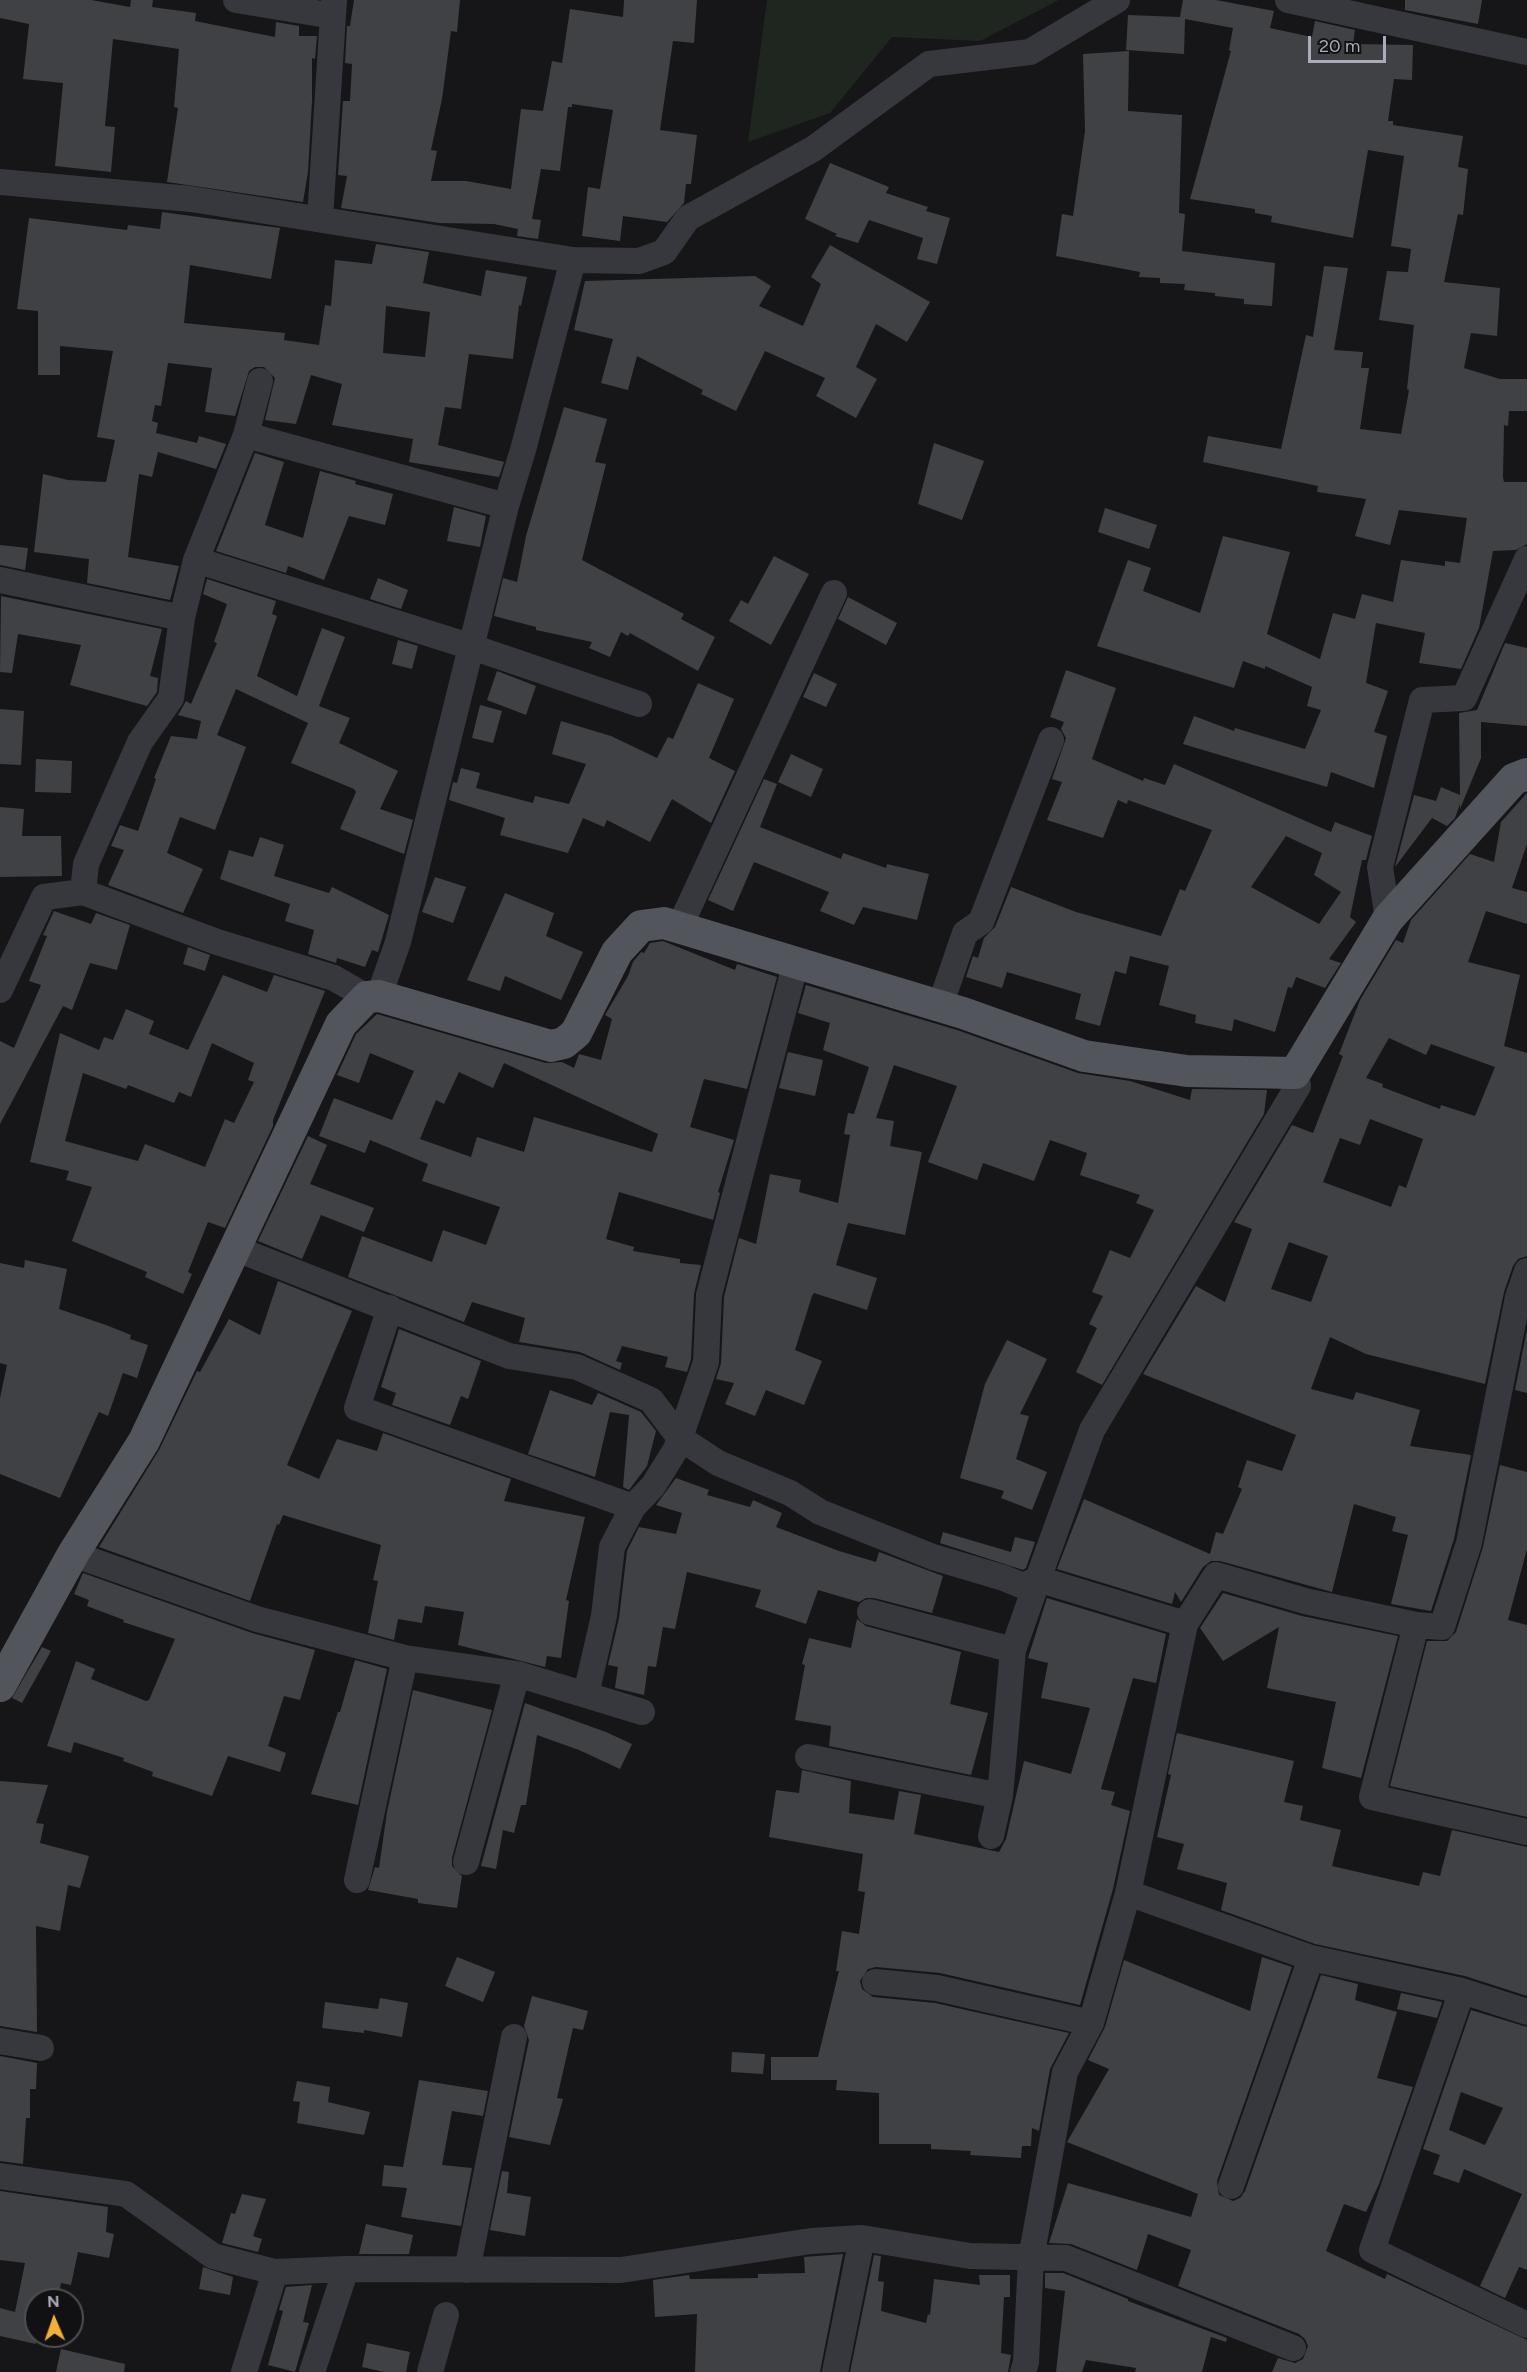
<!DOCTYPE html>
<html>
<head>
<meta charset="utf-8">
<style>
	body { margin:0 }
	#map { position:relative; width:1527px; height:2372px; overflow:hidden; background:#161618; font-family:Figtree,sans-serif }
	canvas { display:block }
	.north { position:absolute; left:24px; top:2288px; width:60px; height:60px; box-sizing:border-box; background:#111113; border:2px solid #4d4f55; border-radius:50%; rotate:358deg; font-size:16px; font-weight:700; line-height:24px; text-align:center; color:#a8adb8 }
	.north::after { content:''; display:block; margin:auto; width:21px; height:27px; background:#f2b134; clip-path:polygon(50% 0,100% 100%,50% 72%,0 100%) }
	.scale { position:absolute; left:1308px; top:36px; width:78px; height:27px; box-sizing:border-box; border:3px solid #a8adb8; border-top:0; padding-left:8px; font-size:18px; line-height:21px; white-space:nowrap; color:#a8adb8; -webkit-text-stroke:4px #111113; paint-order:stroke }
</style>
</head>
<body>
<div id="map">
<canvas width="1527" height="2372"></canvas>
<div class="north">N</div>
<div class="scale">20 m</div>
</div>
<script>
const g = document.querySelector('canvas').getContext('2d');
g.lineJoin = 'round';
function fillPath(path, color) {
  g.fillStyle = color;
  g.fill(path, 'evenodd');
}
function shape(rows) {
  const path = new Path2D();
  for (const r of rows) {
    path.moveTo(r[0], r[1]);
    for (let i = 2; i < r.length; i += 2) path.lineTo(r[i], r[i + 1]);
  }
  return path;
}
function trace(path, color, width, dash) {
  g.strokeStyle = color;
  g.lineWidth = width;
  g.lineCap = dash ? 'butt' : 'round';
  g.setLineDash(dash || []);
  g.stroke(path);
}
const green = shape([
	[767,0,1059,0,980,41,892,37,830,113,748,142]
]);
const building = shape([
	[0,0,91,0,130,7,131,0,153,0,152,7,196,13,195,21,275,37,276,22,299,26,299,36,317,36,315,59,312,58,312,101,308,172,303,202,167,182,178,108,174,107,179,49,113,39,105,126,115,127,111,172,55,166,63,83,23,79,29,24,0,18],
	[354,0,460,0,457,32,451,31,442,99,431,150,437,151,431,181,466,181,511,189,521,109,543,111,552,61,562,63,570,9,623,17,624,0,697,0,694,43,673,41,660,130,697,135,691,184,686,184,684,203,667,222,623,216,620,241,582,236,588,187,600,189,613,110,572,104,572,107,568,107,560,171,541,169,532,219,541,220,538,239,517,236,518,229,494,224,439,223,341,208,347,176,338,175,343,101,350,101,352,64,345,63,347,26,350,26],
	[1183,0,1216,0,1274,11,1270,28,1312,37,1315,21,1355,30,1353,44,1413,45,1412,80,1394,79,1388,121,1393,121,1393,125,1463,136,1458,167,1468,169,1463,215,1458,214,1444,282,1500,288,1497,336,1471,333,1464,368,1500,379,1527,379,1527,411,1509,411,1508,426,1504,425,1503,477,1504,482,1527,482,1527,544,1516,550,1493,551,1479,628,1461,669,1419,663,1425,633,1376,623,1366,683,1388,691,1374,732,1387,736,1374,788,1331,772,1327,787,1183,744,1194,716,1234,731,1235,728,1305,749,1321,710,1307,706,1312,687,1265,666,1265,669,1243,661,1234,688,1097,646,1128,560,1151,568,1143,591,1200,613,1223,536,1290,552,1267,634,1320,659,1333,613,1355,619,1362,594,1393,602,1401,560,1445,566,1445,561,1460,563,1467,518,1399,510,1390,545,1355,536,1366,499,1317,492,1318,486,1203,462,1208,436,1281,449,1306,335,1313,337,1324,266,1348,268,1334,350,1363,352,1361,368,1369,368,1360,429,1401,434,1409,390,1407,389,1414,325,1379,320,1387,271,1408,272,1411,249,1391,246,1404,156,1368,150,1353,238,1271,222,1272,216,1255,213,1255,209,1190,199,1231,51,1229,50,1233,28,1185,19,1184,54,1126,50,1128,15,1180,17],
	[1405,0,1482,0,1478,24,1405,10],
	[1129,51,1128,111,1182,115,1179,213,1185,214,1182,251,1275,263,1272,306,1244,304,1244,299,1215,296,1215,293,1184,290,1185,284,1160,283,1160,278,1139,277,1140,272,1056,256,1062,214,1073,216,1085,131,1083,54],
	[830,163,889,187,886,193,928,207,926,211,950,218,937,264,917,259,923,238,869,220,858,243,835,236,837,234,805,219],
	[162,212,280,228,271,279,190,265,184,323,285,333,284,340,319,345,325,305,331,306,335,260,372,264,376,244,429,252,423,283,481,296,486,270,527,277,521,306,519,305,513,359,469,354,461,409,445,407,438,445,504,462,499,477,409,462,413,439,332,425,342,384,311,375,296,424,265,420,275,378,264,367,255,367,249,371,235,416,205,412,212,368,168,363,161,406,155,405,152,421,158,423,156,433,197,443,199,436,226,444,216,469,158,452,152,477,139,474,128,557,179,566,170,600,87,583,89,559,34,552,43,474,68,480,106,482,115,440,97,437,113,351,60,346,60,375,38,375,38,311,17,309,29,218,127,230,128,225,160,229],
	[386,306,430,312,425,357,383,353],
	[830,245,930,302,907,342,876,324,856,367,877,379,856,418,816,396,825,378,765,351,736,411,701,394,703,390,637,356,628,390,601,383,613,339,574,330,585,281,755,276,771,286,759,306,803,326,821,284,811,277],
	[564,407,607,419,595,462,606,464,582,560,684,614,681,619,715,637,698,671,630,633,628,636,621,632,610,657,589,648,592,642,536,630,536,627,494,616,503,578,517,582,526,536],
	[934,443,984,461,962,520,918,504],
	[255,453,284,462,265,525,303,538,320,471,356,481,355,484,393,494,385,525,349,516,324,580,288,566,286,573,216,551],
	[454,507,486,516,480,547,447,541],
	[1105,508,1157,525,1149,549,1098,532],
	[0,545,28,548,25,570,0,565],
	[774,556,809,574,771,645,729,621,741,600,748,604],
	[378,578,408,590,401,609,370,599],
	[207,579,276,601,272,614,277,616,257,676,297,696,322,628,345,637,319,706,350,718,339,743,398,771,380,809,413,820,404,854,340,829,356,792,354,789,291,763,308,723,236,689,217,735,246,747,215,830,180,817,167,853,203,869,183,913,108,885,124,850,111,846,120,825,138,831,156,779,154,778,171,736,197,739,201,721,178,715,186,701,191,704,217,643,214,642,227,604,203,594],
	[1,596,162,629,150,676,158,678,157,692,147,706,70,685,81,645,18,634,12,673,0,672],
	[848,597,897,623,886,645,838,619],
	[398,640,418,646,412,669,392,664],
	[1505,643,1527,648,1527,726,1481,722,1481,758,1460,809,1460,804,1455,818,1447,826,1432,818,1395,867,1414,795,1436,801,1441,787,1460,795,1459,713,1477,710],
	[1066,670,1116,688,1092,759,1143,781,1144,778,1165,785,1174,764,1331,832,1335,822,1372,836,1366,860,1362,860,1350,917,1356,922,1329,959,1341,963,1325,988,1296,977,1292,988,1288,987,1275,1032,1234,1019,1232,1031,1195,1023,1196,1015,1159,1005,1169,966,1130,956,1126,974,1115,971,1100,1026,1075,1019,1081,994,1007,972,1002,988,966,977,973,956,978,958,984,938,995,927,1011,887,1076,912,1161,936,1180,889,1185,891,1212,830,1128,800,1127,804,1118,800,1103,838,1047,820,1062,782,1052,779,1066,738,1061,729,1064,722,1050,717],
	[1286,836,1322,853,1314,875,1341,892,1319,924,1251,887],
	[497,671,536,686,526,715,487,700],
	[814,673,837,684,826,707,803,697],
	[698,683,734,699,709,758,735,771,711,823,672,799,650,842,607,820,604,827,583,818,568,853,500,835,505,818,449,800,453,782,457,783,461,768,480,773,476,788,533,803,535,796,569,804,586,764,552,754,561,721,611,736,657,758,668,737,673,739],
	[480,705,502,711,493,743,472,738],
	[0,709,24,711,21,765,0,764],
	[791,754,823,769,811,797,778,782],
	[36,759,72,761,71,793,35,792],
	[764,779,777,784,760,827,841,859,843,853,886,868,887,864,929,874,917,920,863,907,854,925,820,911,829,892,754,862,733,911,708,900],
	[1527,793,1527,844,1512,888,1527,892,1527,924,1486,911,1468,962,1520,975,1504,1046,1527,1053,1527,1256,1518,1259,1513,1266,1504,1292,1485,1384,1366,1354,1330,1337,1311,1389,1353,1400,1356,1392,1420,1410,1410,1446,1471,1455,1454,1539,1431,1611,1391,1604,1408,1535,1392,1531,1396,1517,1354,1504,1332,1592,1220,1561,1211,1561,1203,1567,1181,1602,1175,1592,1172,1604,1057,1569,1084,1499,1210,1554,1216,1532,1223,1534,1242,1489,1238,1487,1247,1460,1282,1471,1296,1435,1143,1374,1196,1286,1225,1302,1252,1229,1234,1222,1292,1125,1313,1133,1343,1056,1339,1054,1360,1000,1396,940,1403,943,1411,920,1470,854,1494,862,1501,822],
	[1389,1038,1426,1055,1431,1044,1495,1067,1475,1116,1441,1105,1440,1109,1382,1087,1383,1084,1366,1078],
	[1370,1119,1423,1139,1406,1188,1399,1185,1391,1207,1323,1182,1340,1138,1360,1145],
	[1289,1242,1328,1256,1311,1302,1271,1289],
	[0,807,24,809,22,836,61,836,62,876,0,877],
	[260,837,284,845,274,876,329,893,332,887,389,915,378,952,372,950,365,967,337,958,336,963,308,954,314,930,285,921,290,904,220,879,229,850,253,857],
	[435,877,466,887,453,923,422,912],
	[505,893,554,913,546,936,583,952,561,1000,505,976,500,991,467,980],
	[54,911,91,924,96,913,130,925,117,970,90,963,72,1010,63,1006,0,1124,0,1041,14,1048,41,985,29,981,47,936,43,935],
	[663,941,735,970,737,964,777,977,747,1089,704,1079,690,1127,734,1140,718,1192,720,1193,713,1220,619,1192,606,1239,634,1247,633,1251,680,1259,680,1263,701,1265,694,1294,691,1359,687,1372,665,1367,668,1357,622,1346,616,1361,622,1363,620,1370,580,1352,519,1342,525,1318,472,1302,464,1322,348,1277,362,1236,432,1262,443,1230,486,1245,500,1207,422,1181,428,1164,370,1140,365,1153,319,1136,334,1098,392,1120,414,1071,370,1053,359,1083,337,1075,356,1034,377,1014,546,1063,562,1062,574,1068,579,1054,601,1060,612,1019,605,1015,628,976,633,962,641,952,644,953,650,943],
	[504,1063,658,1134,652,1152,534,1117,524,1152,477,1137,471,1157,420,1139,436,1100,444,1104,459,1072,493,1088],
	[188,947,210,955,205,971,183,964],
	[223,975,267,992,274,975,325,991,273,1120,273,1126,225,1228,208,1222,188,1272,192,1274,183,1294,145,1277,147,1272,72,1241,92,1187,66,1180,69,1171,30,1162,60,1033,99,1050,104,1037,113,1040,126,1009,154,1021,149,1034,188,1050],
	[212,1043,254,1063,248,1080,254,1082,234,1123,225,1119,205,1167,145,1144,138,1161,65,1141,83,1073,126,1089,128,1085,174,1103,179,1092,191,1097],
	[806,985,957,1030,1078,1073,1130,1081,1190,1100,1192,1089,1267,1090,1264,1114,1102,1385,1076,1372,1097,1328,1089,1324,1103,1296,1092,1292,1110,1250,1130,1258,1154,1210,1136,1203,1140,1195,1080,1175,1087,1153,1050,1140,1034,1181,983,1163,977,1180,928,1162,957,1086,894,1065,876,1118,894,1121,890,1146,922,1152,905,1235,848,1223,836,1265,877,1278,867,1310,814,1293,812,1296,795,1350,822,1361,804,1405,766,1390,755,1416,725,1404,734,1383,716,1379,721,1363,724,1297,739,1238,756,1244,770,1174,801,1180,799,1192,838,1203,850,1135,844,1134,848,1113,854,1114,869,1067,823,1050,830,1023,798,1013],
	[788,1052,823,1060,815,1096,779,1088],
	[308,1136,327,1145,310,1184,374,1208,364,1232,321,1215,302,1259,258,1241],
	[25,1260,67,1269,59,1309,106,1325,131,1335,130,1339,148,1345,137,1378,123,1373,108,1416,99,1412,60,1498,0,1474,0,1398,7,1365,0,1363,0,1263,24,1268],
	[278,1281,352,1311,287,1465,319,1479,337,1439,377,1451,383,1433,511,1479,504,1501,585,1517,566,1600,569,1601,561,1658,547,1656,545,1667,458,1645,464,1612,425,1606,422,1623,398,1619,394,1640,368,1633,378,1581,373,1580,381,1545,283,1515,279,1525,277,1524,250,1601,99,1547,159,1450,197,1371,200,1372,229,1319,260,1335],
	[399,1329,481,1361,468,1399,461,1396,450,1425,392,1405,396,1393,381,1387],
	[1527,1329,1527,1393,1515,1390],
	[1007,1340,1047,1359,1020,1414,1029,1416,1016,1459,1047,1472,1032,1510,1001,1498,1004,1491,960,1478,985,1384],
	[550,1390,592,1405,598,1393,641,1412,656,1431,647,1466,629,1490,623,1487,629,1415,610,1412,595,1477,528,1454],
	[1500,1465,1527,1472,1527,1549,1508,1620,1527,1625,1527,1817,1390,1786,1427,1641,1447,1641,1456,1632,1483,1547],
	[676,1478,709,1490,707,1495,750,1507,753,1500,782,1513,776,1527,839,1551,876,1562,879,1552,943,1576,932,1613,874,1598,866,1598,859,1602,818,1590,806,1624,755,1607,761,1590,687,1572,675,1629,663,1627,656,1667,648,1666,644,1695,615,1688,618,1667,608,1665,619,1618,627,1551,639,1527,676,1534,682,1513,656,1505],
	[943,1532,1011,1552,1015,1537,1035,1542,1026,1568,1023,1570,940,1543],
	[83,1573,252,1633,315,1650,300,1700,284,1696,268,1746,286,1753,280,1772,228,1756,212,1796,152,1776,153,1772,123,1761,124,1758,74,1742,71,1753,47,1746,76,1661,95,1669,91,1679,146,1701,149,1700,175,1639,123,1622,124,1620,87,1606,89,1600,74,1594],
	[1223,1593,1302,1616,1398,1636,1361,1778,1322,1768,1336,1702,1267,1688,1279,1627,1223,1661,1200,1628],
	[1047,1598,1166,1634,1156,1683,1133,1678,1101,1789,1115,1792,1111,1805,1130,1811,1113,1889,1080,2005,940,1973,876,1967,868,1969,860,1981,862,1989,873,1997,935,2003,1069,2033,1050,2069,1039,2131,1032,2128,1031,2146,1022,2146,1021,2158,970,2155,971,2151,931,2149,931,2144,879,2144,879,2093,836,2090,837,2080,771,2080,771,2057,818,2057,839,1971,836,1971,842,1931,859,1934,865,1892,858,1891,863,1854,769,1837,776,1790,799,1793,802,1770,851,1781,849,1813,894,1820,899,1791,921,1795,914,1834,999,1852,1006,1839,1024,1761,1071,1774,1090,1708,1041,1698,1048,1663,1028,1658],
	[857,1619,866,1626,961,1652,950,1704,988,1713,971,1775,829,1746,831,1726,795,1720,805,1665,802,1664,809,1638,851,1648],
	[42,1647,51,1651,22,1703,12,1698],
	[355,1660,387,1669,358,1805,311,1794,338,1712,340,1712],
	[413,1690,492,1710,452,1858,452,1866,462,1876,457,1908,418,1903,418,1899,368,1890,375,1867,379,1868,387,1812],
	[525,1703,606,1732,632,1744,620,1769,579,1750,537,1735,526,1805,521,1805,514,1833,503,1830,496,1869,481,1866],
	[1177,1733,1294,1761,1284,1802,1303,1806,1300,1820,1341,1830,1332,1866,1419,1886,1423,1872,1440,1876,1452,1830,1527,1847,1527,1996,1465,1976,1315,1944,1221,1910,1227,1883,1177,1869,1184,1844,1157,1837,1171,1775,1168,1774],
	[0,1781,48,1785,36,1823,44,1824,40,1843,89,1856,80,1888,68,1885,60,1931,36,1926,37,2032,0,2026],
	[457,1957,495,1972,483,2002,445,1986],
	[1262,1957,1292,1967,1217,2181,1219,2195,1233,2201,1240,2198,1245,2191,1321,1975,1358,1984,1355,2000,1397,2012,1377,2078,1413,2087,1379,2184,1366,2212,1344,2204,1326,2251,1385,2279,1387,2274,1527,2340,1527,2372,1272,2372,1278,2358,1295,2363,1303,2359,1308,2346,1305,2339,1299,2334,1178,2286,1191,2250,1148,2234,1137,2270,1071,2244,1049,2243,1068,2183,1191,2217,1198,2194,1067,2142,1109,2069,1088,2060,1105,2027,1124,1960,1250,2011],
	[1401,1993,1442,2002,1437,2018,1397,2009],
	[532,1996,588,2011,583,2030,573,2028,557,2098,563,2099,550,2145,509,2137,529,2040,524,2026],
	[380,1998,408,2003,402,2037,364,2030,364,2033,322,2028,325,2002,378,2009],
	[1471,2010,1527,2027,1527,2270,1519,2267,1505,2298,1480,2286,1522,2194,1464,2169,1459,2183,1433,2174,1440,2155,1423,2149],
	[1461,2092,1503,2108,1485,2145,1449,2130],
	[732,2052,765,2054,763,2074,731,2072],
	[0,2056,37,2063,36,2089,30,2089,30,2118,26,2118,23,2164,0,2161],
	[419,2080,488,2091,483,2116,452,2111,442,2165,472,2168,461,2226,401,2217,407,2188,382,2186,384,2165,403,2167],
	[297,2081,330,2087,328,2102,370,2112,364,2135,297,2123,300,2102,293,2101],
	[502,2171,509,2172,507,2193,531,2197,525,2236,490,2230],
	[0,2191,108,2207,106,2232,114,2234,109,2258,78,2252,71,2285,61,2283,58,2300,36,2300,36,2344,0,2336,0,2308,15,2312,25,2263,0,2260],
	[242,2194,266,2199,253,2236,262,2239,258,2252,222,2243,231,2213,235,2214],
	[366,2224,413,2235,409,2254,359,2254],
	[843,2254,820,2372,695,2372,697,2314,655,2317,653,2280,689,2275,690,2279,758,2278,758,2274,805,2273,804,2257],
	[874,2255,881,2256,878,2281,884,2282,881,2311,926,2323,928,2314,930,2315,934,2279,980,2285,979,2275,1010,2275,1010,2297,1004,2297,1001,2353,1011,2355,1008,2372,850,2372],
	[203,2267,233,2277,230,2295,199,2289],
	[1045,2273,1063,2273,1128,2299,1128,2301,1227,2338,1226,2342,1211,2337,1202,2372,1135,2372,1136,2368,1086,2360,1082,2372,1056,2372,1065,2291,1045,2288],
	[312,2285,303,2322,309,2323,295,2372,268,2365,283,2311,279,2310,286,2287],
	[367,2343,410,2352,406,2372,384,2372,362,2367],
	[61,2349,125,2364,124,2372,56,2372]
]);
const minor = shape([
	[236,0,333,16],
	[1288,0,1527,52],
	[0,182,191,199,573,260],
	[320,218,334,0],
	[246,435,506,506],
	[196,560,472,647,639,704],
	[0,580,182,618],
	[83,892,86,864,140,742,171,698,182,618,196,560,246,435,260,381],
	[1388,919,1380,867,1422,700,1464,698,1527,559],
	[680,926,834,593],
	[0,990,44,897,83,892,217,942,334,978,367,997],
	[379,996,398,942,506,506,523,450,573,260,639,261,664,252,688,218,813,149,929,64,1030,52,1117,0],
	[940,1006,965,933,981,922,1051,740],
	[234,1248,509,1356,577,1367,651,1400,680,1438,718,1463,790,1493,820,1512,933,1557,1004,1578,1023,1586,1038,1579],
	[390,1308,357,1408,633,1507],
	[73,1554,257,1619,405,1658,517,1674,642,1712],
	[870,1612,1013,1650],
	[1185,1624,1216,1575,1305,1601,1416,1625,1442,1627,1469,1543,1518,1297,1527,1271],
	[1416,1625,1372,1797,1527,1832],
	[586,1694,604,1616,612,1547,633,1507,653,1486,676,1449,706,1362,709,1295,796,962],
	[808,1757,1000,1796],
	[991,1836,1000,1796,1013,1650,1038,1579],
	[466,1862,517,1674],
	[357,1880,405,1658],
	[1128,1893,1311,1958,1462,1991,1527,2012],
	[875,1982,937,1988,1091,2023],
	[1462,1991,1372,2250,1527,2325],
	[0,2041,41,2048],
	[0,2176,126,2194,213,2256,275,2272],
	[1231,2186,1311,1958],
	[467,2270,514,2037],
	[244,2372,275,2272,346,2269,621,2270,811,2241,862,2238,970,2256,1066,2258,1293,2348],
	[312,2372,346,2269],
	[430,2372,446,2315],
	[835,2372,862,2238],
	[1023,2372,1026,2362,1031,2258,1065,2072,1091,2023,1128,1893,1185,1624,1038,1579,1092,1430,1298,1086,1295,1073]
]);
const major = shape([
	[0,1686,73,1554,144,1441,341,1024,367,997,379,996,551,1046,564,1043,576,1033,617,952,641,926,664,923,963,1013,1084,1056,1187,1071,1295,1073,1388,919,1514,779,1527,774]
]);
fillPath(green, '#1e261f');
fillPath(building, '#404145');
trace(minor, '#37383d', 26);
trace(major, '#53555c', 32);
</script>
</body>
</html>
